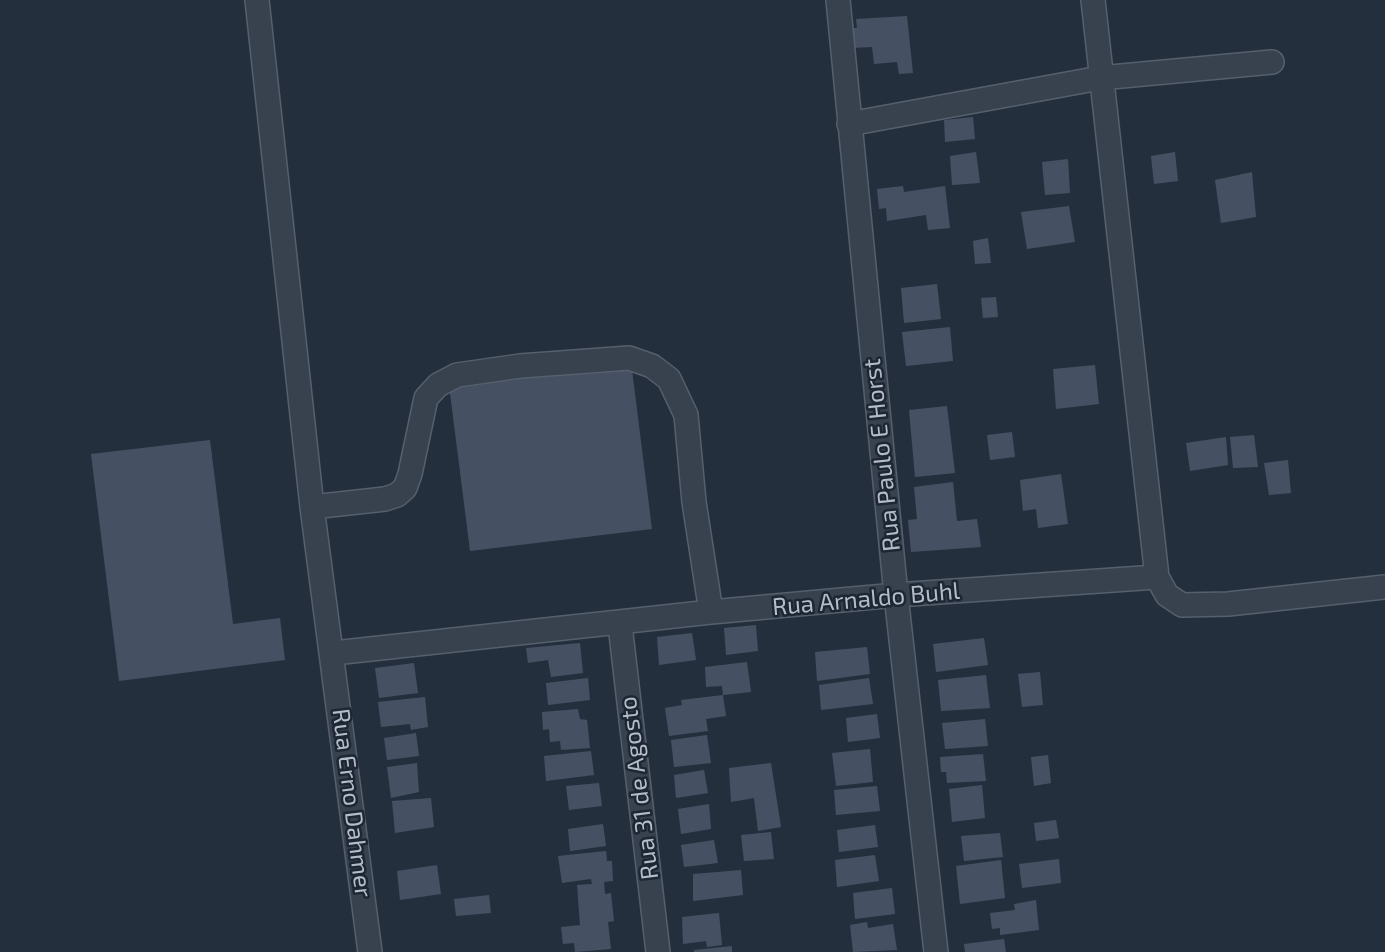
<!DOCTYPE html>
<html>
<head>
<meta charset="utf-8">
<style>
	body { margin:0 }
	canvas { display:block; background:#242f3e }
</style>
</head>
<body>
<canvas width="1385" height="952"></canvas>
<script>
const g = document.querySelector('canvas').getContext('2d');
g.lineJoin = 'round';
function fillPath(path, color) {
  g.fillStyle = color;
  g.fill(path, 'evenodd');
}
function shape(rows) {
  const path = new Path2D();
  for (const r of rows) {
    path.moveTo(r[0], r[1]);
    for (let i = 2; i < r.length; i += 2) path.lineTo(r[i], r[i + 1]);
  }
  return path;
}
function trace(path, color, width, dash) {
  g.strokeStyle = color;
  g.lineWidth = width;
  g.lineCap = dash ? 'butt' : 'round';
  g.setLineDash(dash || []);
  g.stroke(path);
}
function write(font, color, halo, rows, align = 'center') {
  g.font = font + ' "Exo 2",sans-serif';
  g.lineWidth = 5;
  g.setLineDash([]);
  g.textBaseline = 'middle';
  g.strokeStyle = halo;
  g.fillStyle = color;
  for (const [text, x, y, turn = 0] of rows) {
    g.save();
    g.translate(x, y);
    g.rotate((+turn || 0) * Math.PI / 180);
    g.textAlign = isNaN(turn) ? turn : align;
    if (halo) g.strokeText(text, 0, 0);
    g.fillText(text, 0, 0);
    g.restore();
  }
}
const building = shape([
	[907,16,913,73,899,74,897,62,874,64,872,47,852,48,850,28,857,28,856,19],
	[973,117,975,139,945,142,944,120],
	[976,152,980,183,952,185,950,156],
	[1175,152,1178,181,1154,184,1151,156],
	[1068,159,1070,193,1045,195,1042,162],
	[1252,172,1256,217,1221,223,1215,180],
	[903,186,904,192,945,186,950,228,928,230,926,215,887,221,886,208,879,209,877,189],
	[1069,206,1075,242,1027,249,1021,212],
	[988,238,991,263,975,264,973,241],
	[937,284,941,319,904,323,901,288],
	[996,297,998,317,983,318,981,298],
	[950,327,953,361,906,366,902,332],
	[631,362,652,529,470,551,449,385],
	[1095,365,1099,404,1056,409,1053,369],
	[947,406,955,473,915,477,909,410],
	[1012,432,1015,457,990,460,987,435],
	[1254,435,1258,467,1233,468,1230,437],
	[1226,437,1228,465,1190,471,1186,443],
	[210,440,233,624,280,618,285,660,119,681,91,454],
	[1288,460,1291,493,1269,495,1264,463],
	[1061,474,1068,524,1038,528,1036,509,1023,511,1020,480],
	[953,482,957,521,977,519,981,547,911,552,908,520,917,519,914,487],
	[756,625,758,651,726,655,724,628],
	[692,633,696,660,659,665,657,637],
	[984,638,988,665,936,672,933,644],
	[580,643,583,673,551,677,548,660,528,663,526,648],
	[867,647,870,674,817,681,815,652],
	[747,662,751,692,723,695,722,686,706,687,705,667],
	[414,663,418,693,379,698,375,668],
	[1040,672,1043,705,1022,707,1018,674],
	[986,675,990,708,941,711,938,680],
	[588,678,590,700,548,705,546,683],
	[869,678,873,704,821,710,819,685],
	[723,695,726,716,706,719,708,731,669,736,665,708,682,705,681,700],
	[425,697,428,727,411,730,410,724,381,727,378,702],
	[578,709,580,719,587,720,590,748,561,750,560,741,550,742,549,729,543,730,542,712],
	[877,714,880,738,848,742,846,718],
	[985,719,988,746,945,749,942,723],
	[416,733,419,756,387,760,384,738],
	[707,735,711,763,674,767,671,740],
	[870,749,873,782,836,786,832,753],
	[591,751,594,775,546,781,544,756],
	[983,754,986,781,947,783,946,772,941,772,940,757],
	[1048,755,1051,783,1034,786,1031,757],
	[417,763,419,792,391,798,387,767],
	[771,763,781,827,758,831,754,798,731,802,729,768],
	[704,770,708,793,676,798,674,775],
	[599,783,602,806,569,810,566,786],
	[982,785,985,818,952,822,949,789],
	[877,786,880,811,836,815,834,790],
	[431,798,434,827,395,833,392,801],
	[709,804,711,829,681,834,678,809],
	[1056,820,1059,838,1036,841,1034,823],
	[603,824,606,846,570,851,568,829],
	[875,825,878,847,839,852,837,830],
	[771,832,774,859,744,861,741,835],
	[1000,833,1003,857,964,861,961,836],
	[714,840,718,863,684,867,681,845],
	[606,851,607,861,612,861,613,881,604,882,605,894,611,893,614,921,608,922,611,949,575,952,574,943,563,944,561,927,580,925,577,885,592,884,591,879,562,883,558,856],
	[875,855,879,881,837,887,835,860],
	[1059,859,1061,883,1022,888,1019,864],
	[1001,860,1005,898,960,904,956,866],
	[437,865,441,894,400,900,397,871],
	[741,870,743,895,693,901,693,874],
	[892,888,895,914,855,919,853,893],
	[489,895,491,913,456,916,454,899],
	[1036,900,1039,930,1000,935,1000,928,992,929,990,913,1015,910,1014,904],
	[719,913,722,945,707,947,706,941,683,944,682,917],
	[867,922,868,928,893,924,897,950,853,952,850,925],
	[1004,939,1006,952,965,952,964,944],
	[732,946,732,952,694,952,694,950]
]);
const minor = shape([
	[257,0,312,507,370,952],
	[838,0,896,595,936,952],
	[1093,0,1157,577],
	[849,124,1100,78,1272,62],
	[312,507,385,499,397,495,405,488,410,474,426,398,438,385,457,375,520,366,629,358,652,366,669,379,686,415,694,502,711,612],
	[620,625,658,952],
	[334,653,711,612,896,595,1157,577,1167,595,1182,605,1228,604,1385,587]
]);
const streetNames = [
	["Rua Paulo E Horst",882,455,-96],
	["Rua Arnaldo Buhl",866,599,-5],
	["Rua 31 de Agosto",639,788,-97],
	["Rua Erno Dahmer",352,803,83]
];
fillPath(building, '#455162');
trace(minor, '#565f6c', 26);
trace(minor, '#38414e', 23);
write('24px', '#b4bcc9', '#1d2633', streetNames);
</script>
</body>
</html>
